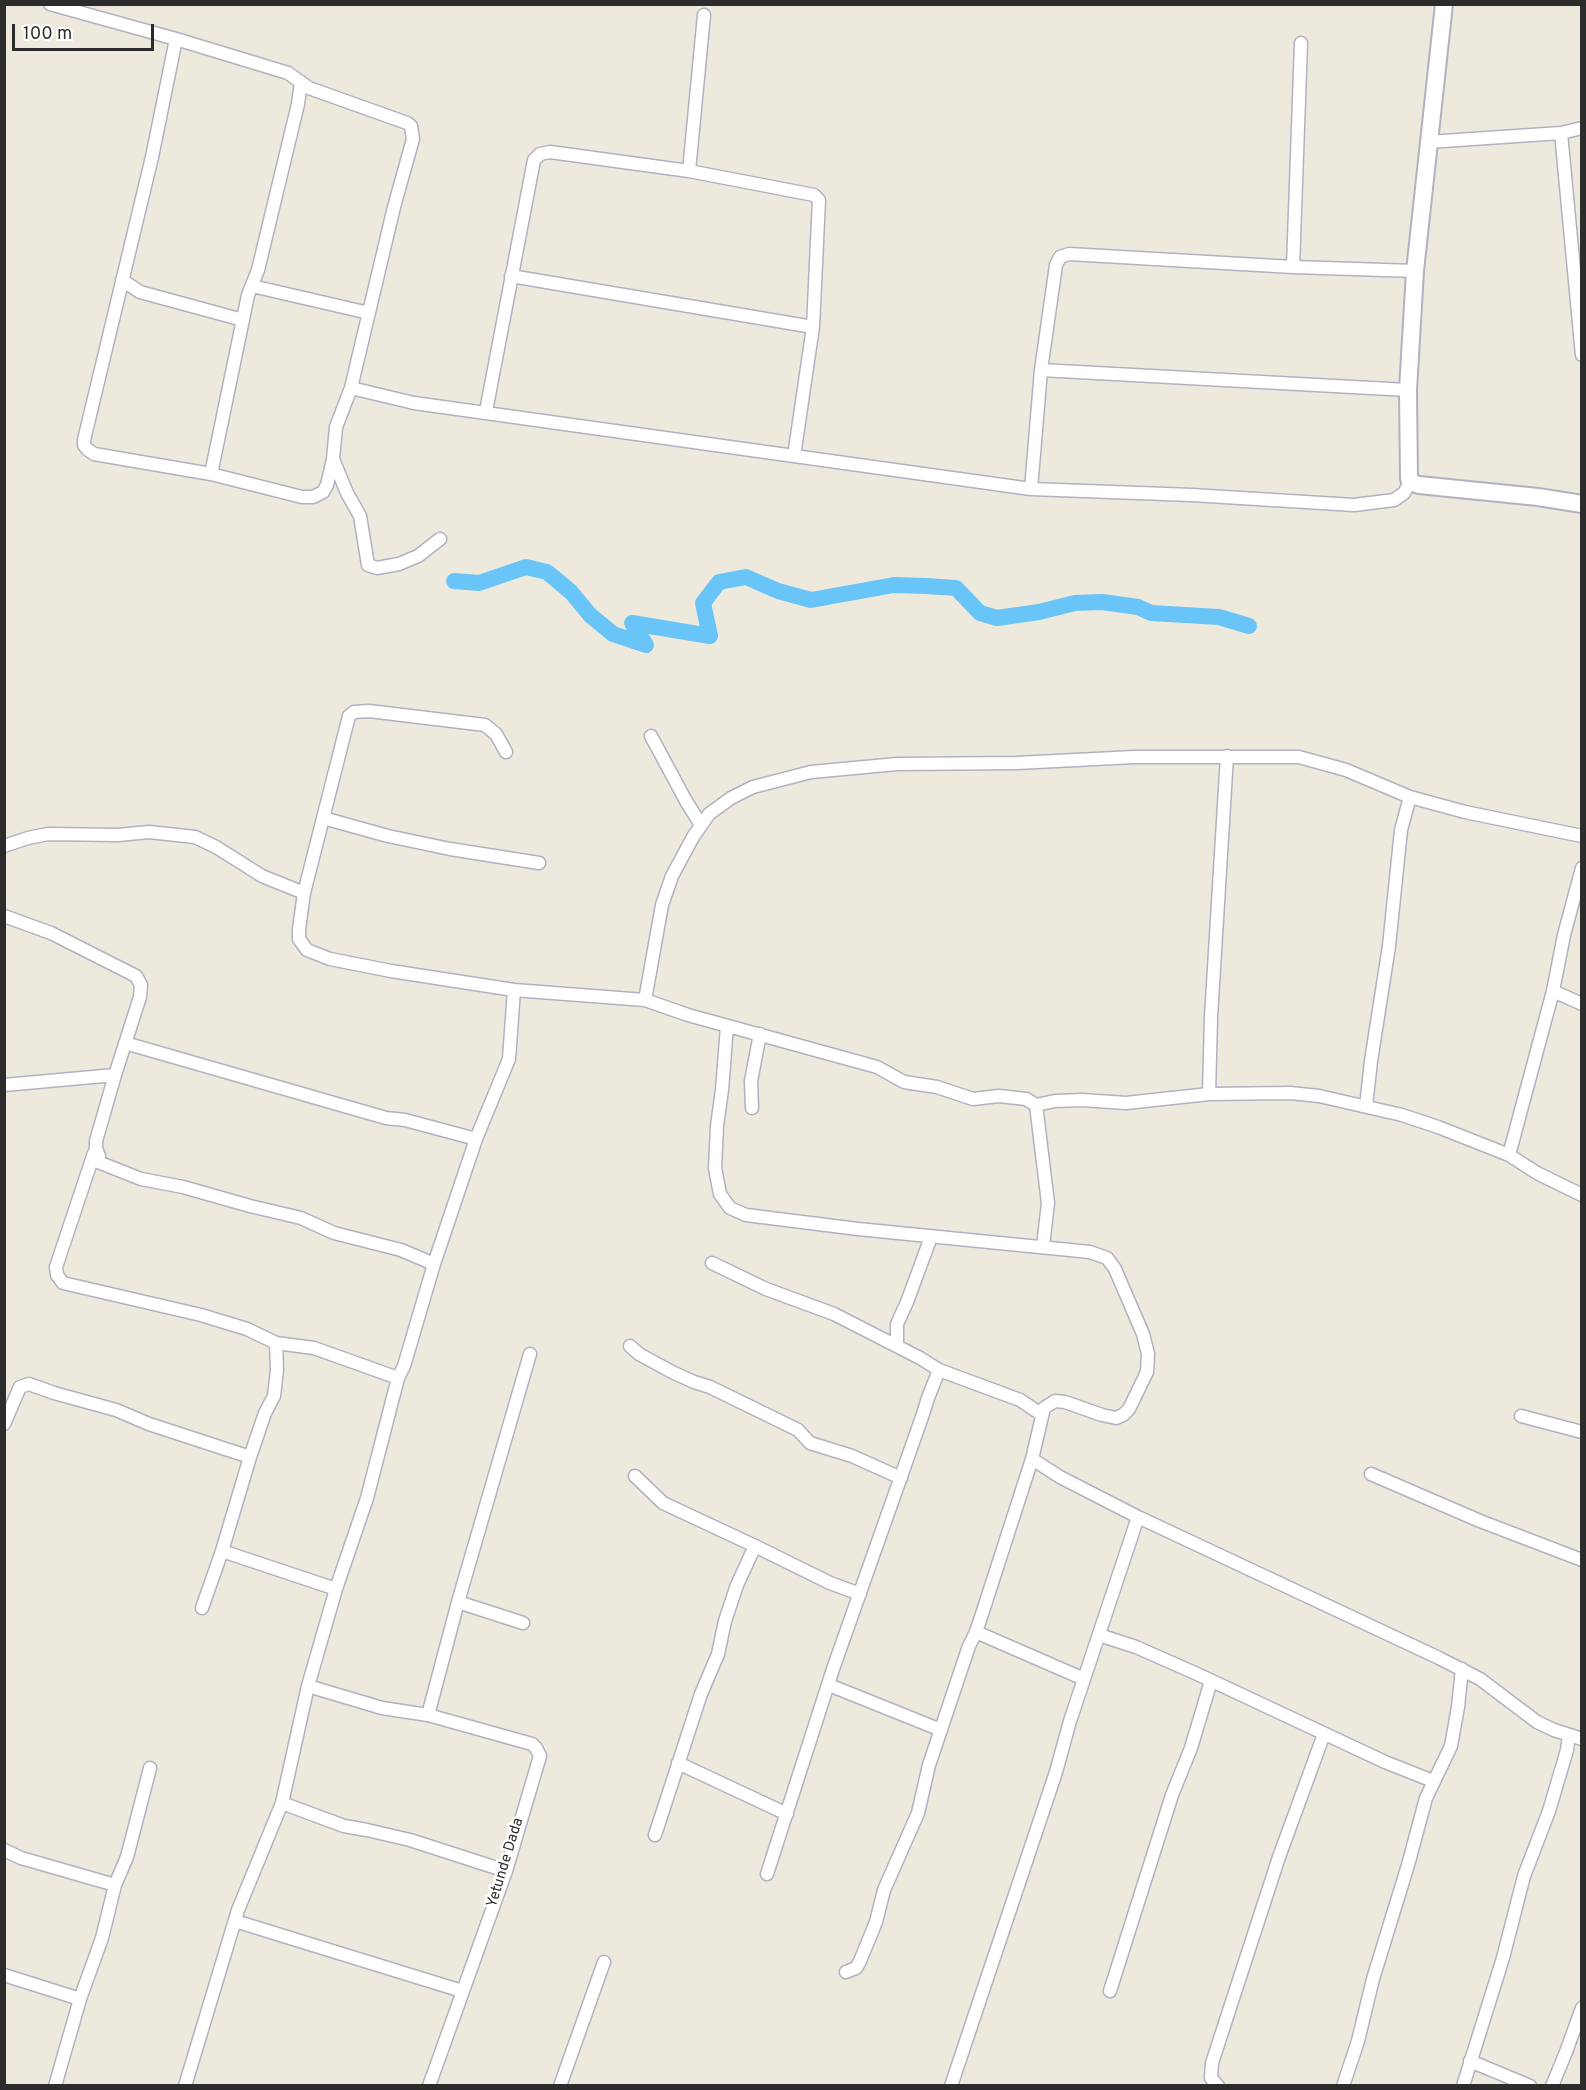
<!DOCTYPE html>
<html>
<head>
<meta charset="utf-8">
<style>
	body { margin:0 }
	#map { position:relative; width:1586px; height:2090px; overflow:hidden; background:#eee9dd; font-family:Overpass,sans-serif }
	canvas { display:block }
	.frame { position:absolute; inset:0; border:6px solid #2c2c2c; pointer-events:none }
	.scale { position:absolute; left:12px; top:24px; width:142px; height:27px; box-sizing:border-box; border:3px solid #2c2c2c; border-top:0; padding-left:8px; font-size:18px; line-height:21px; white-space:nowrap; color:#2c2c2c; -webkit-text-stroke:4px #fff; paint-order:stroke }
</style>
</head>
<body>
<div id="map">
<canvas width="1586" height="2090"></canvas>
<div class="frame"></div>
<div class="scale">100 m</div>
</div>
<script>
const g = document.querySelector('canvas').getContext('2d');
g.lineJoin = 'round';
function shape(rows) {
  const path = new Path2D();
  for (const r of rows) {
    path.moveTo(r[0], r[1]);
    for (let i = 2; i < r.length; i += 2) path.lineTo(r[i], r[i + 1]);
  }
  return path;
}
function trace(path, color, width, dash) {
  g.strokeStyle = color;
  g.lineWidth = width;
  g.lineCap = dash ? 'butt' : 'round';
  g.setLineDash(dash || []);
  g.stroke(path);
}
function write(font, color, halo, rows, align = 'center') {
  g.font = font + ' Overpass,sans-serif';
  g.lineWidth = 5;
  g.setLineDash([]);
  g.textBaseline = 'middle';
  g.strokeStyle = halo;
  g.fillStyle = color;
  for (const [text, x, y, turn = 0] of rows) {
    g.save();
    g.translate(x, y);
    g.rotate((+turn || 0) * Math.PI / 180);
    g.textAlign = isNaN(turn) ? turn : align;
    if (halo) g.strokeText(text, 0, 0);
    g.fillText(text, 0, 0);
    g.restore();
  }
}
const river = shape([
	[454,581,479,583,526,567,547,572,571,592,590,615,613,634,646,645,632,623,710,636,703,603,719,582,746,577,778,591,811,600,894,585,926,586,956,588,980,613,997,618,1039,612,1075,603,1102,602,1138,607,1151,613,1219,617,1249,626]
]);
const street = shape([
	[50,4,176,39,288,73,309,88,407,123,411,126,413,139,394,207,351,388,336,427,333,459,327,485,323,492,313,497,302,497,211,474,94,454,87,449,84,445,84,440,152,157,176,39],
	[1561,133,1582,355],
	[1428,142,1561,133,1582,128],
	[689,171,704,15],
	[1293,267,1301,43],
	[511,276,813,327],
	[122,280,140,292,243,320],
	[252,286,369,313],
	[1041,370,1408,390],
	[351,388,414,403,1031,489,1192,495,1354,505,1394,500,1404,493,1410,482],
	[486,411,534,160,540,154,550,152,689,171,814,195,819,200,813,327,794,456],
	[333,459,347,493,360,516,368,565,377,568,399,564,418,556,440,539],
	[211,474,248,295,258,270,298,104,301,82],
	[1031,489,1041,370,1056,265,1060,257,1069,254,1293,267,1415,271],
	[651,736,686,801,701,825],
	[506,752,496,734,485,725,369,711,354,712,349,716,304,893,299,929,299,939,307,950,330,959,391,971,514,990,645,1000,688,1015,877,1067,904,1082,937,1087,973,1099,999,1096,1026,1099,1036,1105,1055,1101,1082,1100,1126,1103,1209,1094,1290,1093,1319,1096,1402,1115,1438,1127,1509,1155,1537,1173,1582,1195],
	[323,818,388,836,450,849,539,863],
	[4,846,28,838,48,834,118,835,149,832,195,837,216,847,262,876,304,893],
	[4,916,51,933,136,976,141,985,140,997,115,1075],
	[1553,991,1582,1004],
	[645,1000,662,905,672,876,693,837,709,814,731,798,753,787,811,772,897,764,1017,763,1134,757,1299,757,1346,770,1410,797,1465,812,1582,836],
	[727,1026,722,1090,717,1126,715,1168,720,1194,730,1208,746,1215,858,1229,1090,1252,1107,1258,1115,1269,1143,1334,1148,1354,1147,1372,1129,1409,1123,1415,1116,1418,1102,1415,1065,1402,1055,1401,1044,1408,1032,1459,983,1611,976,1632,969,1646,929,1765,918,1813,884,1890,876,1922,860,1961,856,1968,846,1972],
	[125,1043,386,1118,405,1120,476,1139],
	[4,1085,115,1075,96,1141,96,1148,99,1156,93,1160,141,1179,183,1187,250,1206,301,1218,334,1233,401,1250,434,1264],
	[1209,1094,1211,1017,1227,756],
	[1036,1105,1048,1203,1043,1246],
	[1366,1106,1371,1061,1389,946,1401,830,1410,797],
	[752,1108,751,1081,760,1034],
	[94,1153,56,1267,57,1275,63,1283,201,1315,247,1329,276,1343,314,1348,398,1378],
	[1509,1155,1553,991,1564,935,1582,868],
	[712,1263,766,1289,834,1314,920,1358,939,1370,1020,1400,1041,1414],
	[276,1343,277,1370,274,1396,265,1413,250,1457,222,1551,336,1589],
	[630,1346,639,1354,672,1372,694,1382,710,1387,798,1430,810,1443,852,1456,901,1478],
	[897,1346,897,1324,907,1302,931,1237],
	[1521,1416,1582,1432],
	[4,1424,20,1387,29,1384,54,1393,116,1410,149,1424,250,1457],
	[1032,1459,1060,1477,1138,1517,1439,1658,1480,1679,1537,1722,1554,1730,1582,1739],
	[1371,1474,1480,1521,1582,1560],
	[635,1476,663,1503,755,1546],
	[458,1602,523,1623],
	[202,1608,222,1551],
	[976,1632,1084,1679],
	[1099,1635,1136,1647,1195,1673,1385,1762,1433,1781],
	[829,1685,941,1730],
	[308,1686,382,1708,428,1715,532,1744,536,1748,540,1756,506,1871,429,2086],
	[428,1715,458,1602,530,1354],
	[678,1763,787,1814],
	[282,1803,344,1826,367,1830,410,1840,506,1871],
	[655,1835,701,1694,718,1654,725,1621,737,1585,755,1546,830,1583,860,1594],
	[4,1850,21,1858,115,1885],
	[767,1874,833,1669,922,1417,928,1398,939,1370],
	[235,1921,462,1991],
	[4,1975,80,1999],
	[1110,1991,1172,1795,1191,1748,1211,1681],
	[1470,2061,1530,2086],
	[55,2086,80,1999,102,1938,115,1885,127,1857,150,1768],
	[185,2086,238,1910,282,1803,308,1686,336,1589,367,1498,398,1378,404,1366,434,1264,476,1139,509,1059,514,990],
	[560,2086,604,1962],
	[951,2086,1056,1772,1070,1721,1138,1517],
	[1218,2086,1211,2078,1212,2063,1279,1857,1324,1734],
	[1343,2086,1358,2041,1373,1979,1408,1865,1426,1798,1451,1746,1458,1707,1462,1669],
	[1463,2086,1503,1958,1524,1876,1549,1811,1567,1750,1569,1735],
	[1552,2086,1566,2052,1582,2008]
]);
const secondary = shape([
	[1444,4,1415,271,1408,390,1409,478,1410,482,1419,485,1538,497,1582,504]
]);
const streetNames = [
	["Yetunde Dada",506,1863,-73]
];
trace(river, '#69c4f8', 16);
trace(street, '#b1b2c0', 15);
trace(secondary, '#b1b2c0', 20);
trace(street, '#fff', 12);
trace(secondary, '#fff', 16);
write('15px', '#2c2c2c', '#fff', streetNames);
</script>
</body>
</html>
